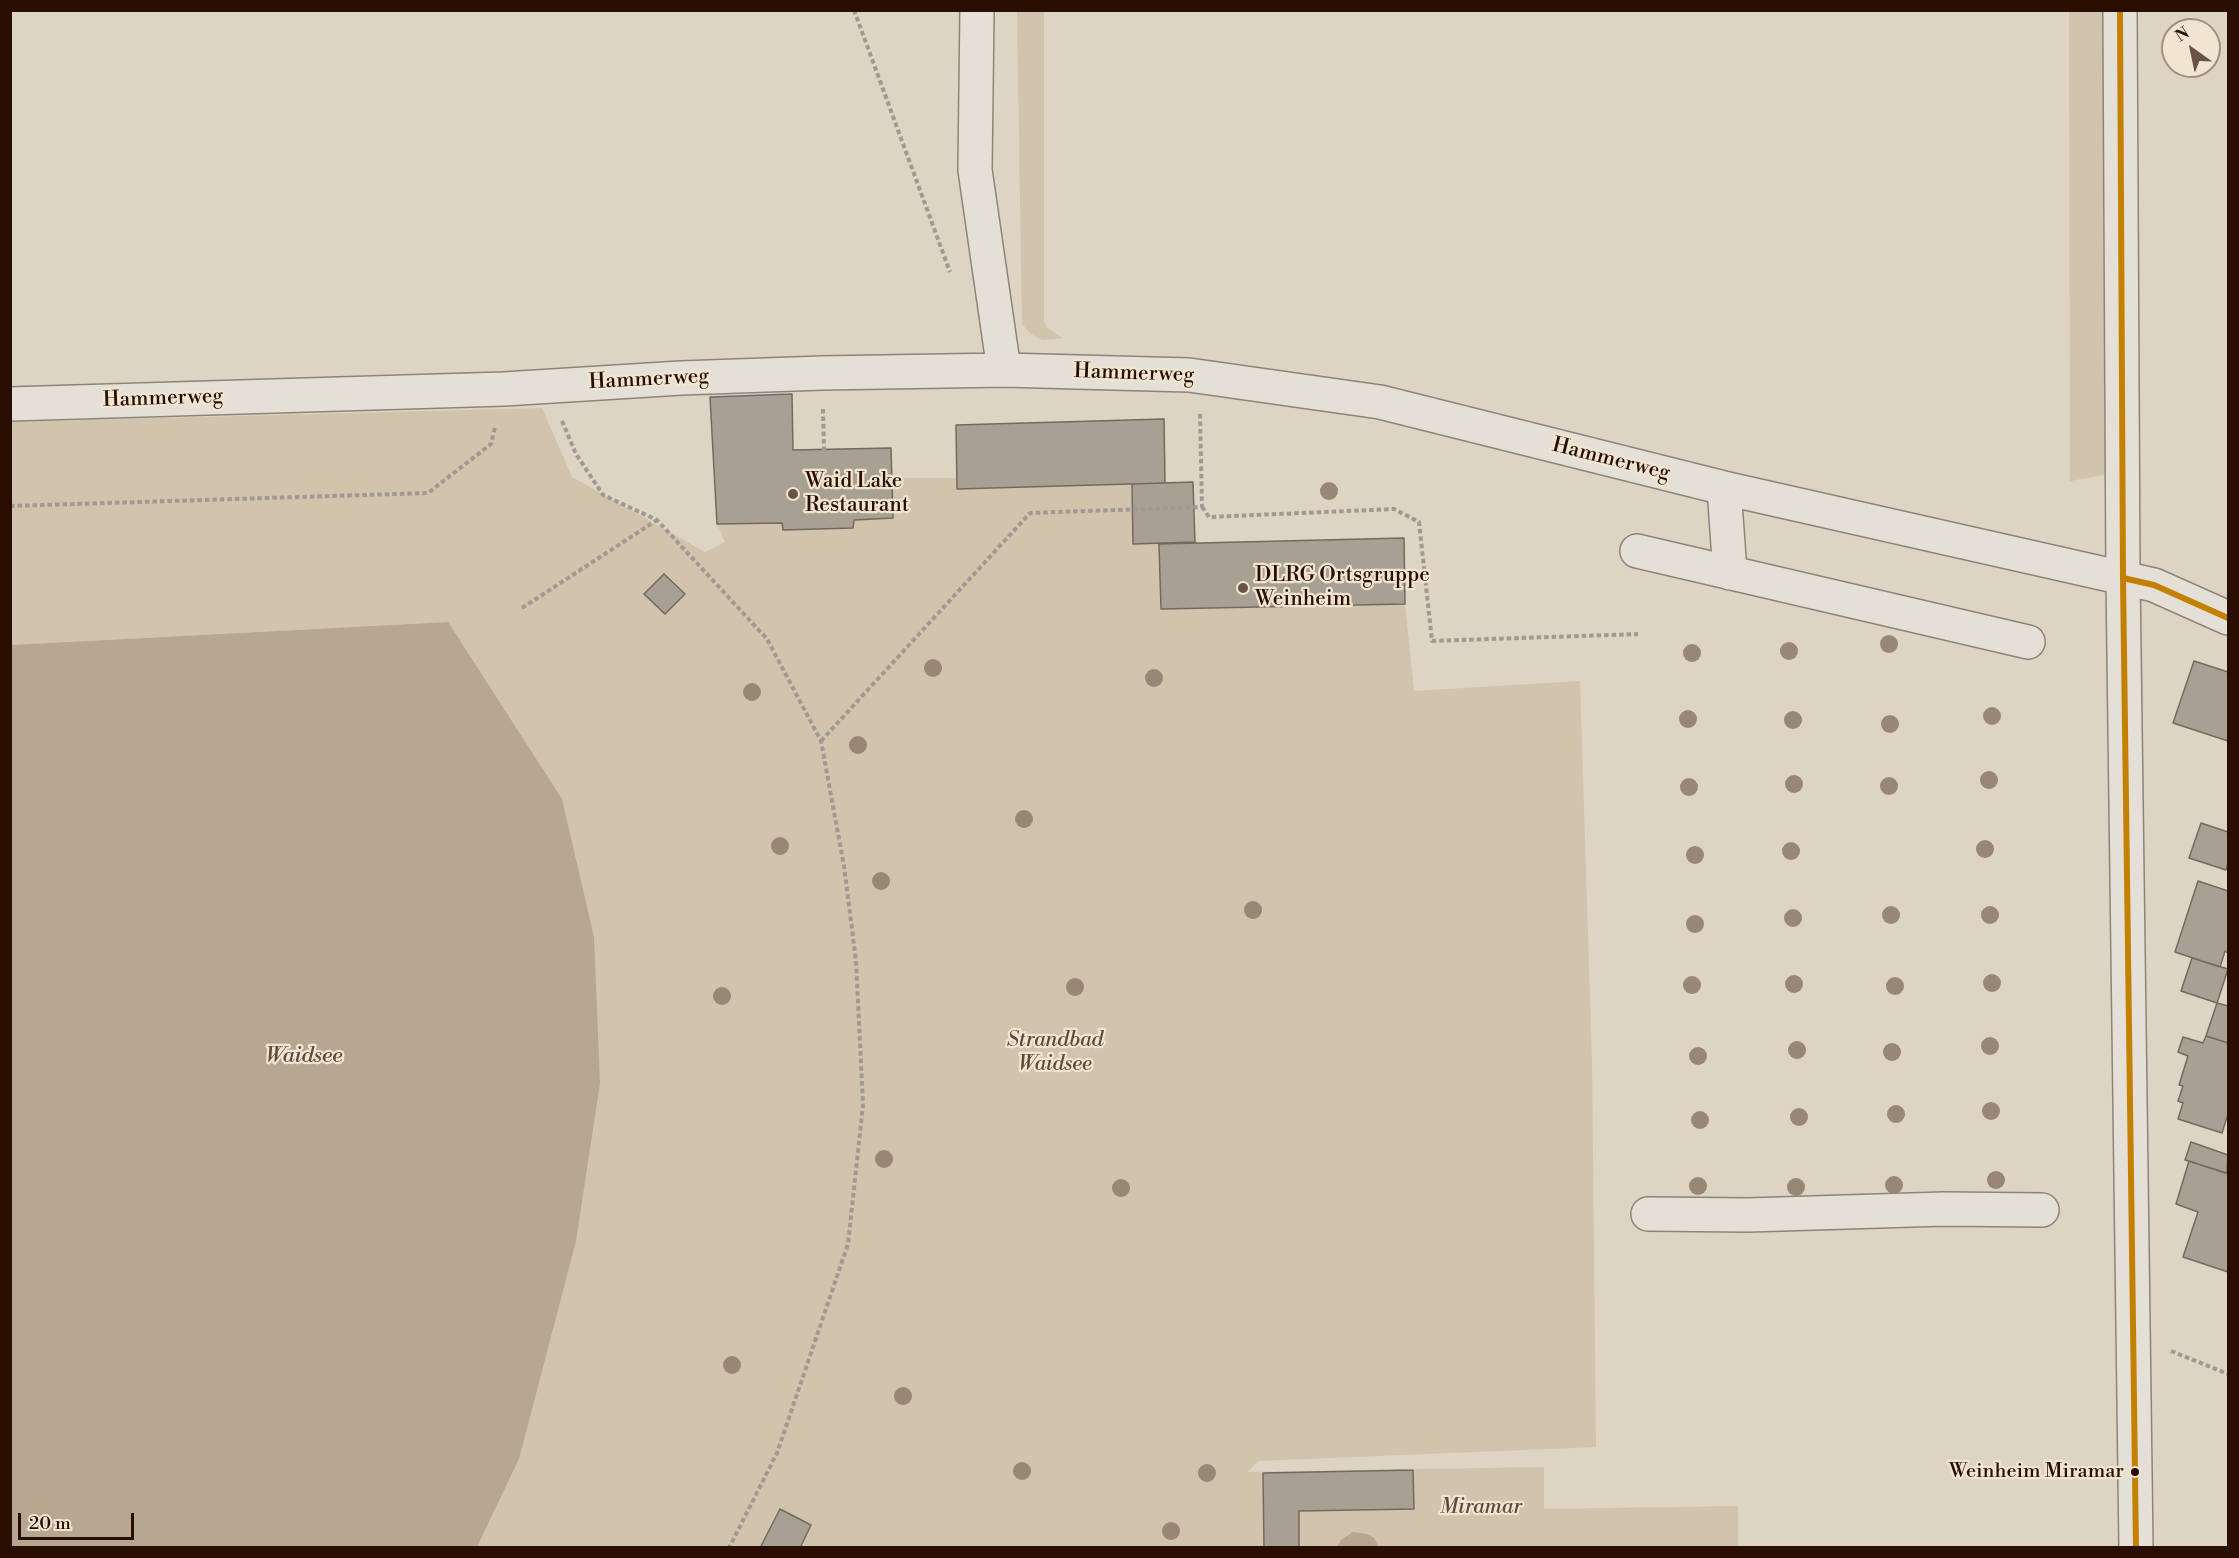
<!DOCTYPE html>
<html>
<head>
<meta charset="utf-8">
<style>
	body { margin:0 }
	#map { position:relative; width:2239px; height:1558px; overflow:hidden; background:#ddd4c3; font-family:"Libre Bodoni",serif }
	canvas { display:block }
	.frame { position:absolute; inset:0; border:12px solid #290e01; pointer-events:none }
	.north { position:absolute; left:2161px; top:18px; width:60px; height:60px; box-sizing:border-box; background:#f0e5d1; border:2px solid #a08f7e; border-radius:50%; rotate:327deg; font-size:16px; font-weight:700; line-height:24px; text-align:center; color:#290e01 }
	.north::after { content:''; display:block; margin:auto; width:21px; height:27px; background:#685345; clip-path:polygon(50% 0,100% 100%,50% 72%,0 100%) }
	.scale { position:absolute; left:18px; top:1513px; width:116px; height:27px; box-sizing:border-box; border:3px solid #290e01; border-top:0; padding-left:8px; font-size:18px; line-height:21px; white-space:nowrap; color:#290e01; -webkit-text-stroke:4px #f0e5d1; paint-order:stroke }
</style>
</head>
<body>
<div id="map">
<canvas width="2239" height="1558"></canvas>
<div class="frame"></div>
<div class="north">N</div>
<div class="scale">20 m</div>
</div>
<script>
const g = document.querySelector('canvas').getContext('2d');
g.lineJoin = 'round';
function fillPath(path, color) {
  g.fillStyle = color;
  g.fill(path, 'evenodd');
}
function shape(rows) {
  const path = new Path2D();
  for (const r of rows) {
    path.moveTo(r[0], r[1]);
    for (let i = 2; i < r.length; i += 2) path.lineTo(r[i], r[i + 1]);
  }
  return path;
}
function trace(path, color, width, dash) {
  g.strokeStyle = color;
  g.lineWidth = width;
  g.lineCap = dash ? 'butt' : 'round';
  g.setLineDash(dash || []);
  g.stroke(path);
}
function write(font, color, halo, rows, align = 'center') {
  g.font = font + ' "Libre Bodoni",serif';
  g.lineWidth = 4.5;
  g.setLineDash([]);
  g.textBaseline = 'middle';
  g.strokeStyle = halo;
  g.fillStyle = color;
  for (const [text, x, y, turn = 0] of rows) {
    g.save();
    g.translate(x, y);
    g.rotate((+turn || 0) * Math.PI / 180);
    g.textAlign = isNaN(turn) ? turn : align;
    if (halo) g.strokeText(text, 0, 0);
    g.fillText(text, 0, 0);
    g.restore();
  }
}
const green = shape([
	[1017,11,1044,11,1044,321,1047,328,1063,338,1042,340,1031,334,1022,324],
	[2069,11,2106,11,2108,460,2104,475,2070,481],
	[542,408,572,477,705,552,725,542,717,524,782,523,783,530,853,528,854,520,893,518,892,478,957,478,958,489,1132,484,1133,544,1159,544,1161,609,1405,604,1414,691,1580,681,1592,1063,1596,1447,1258,1461,1248,1472,1544,1467,1544,1509,1738,1506,1738,1547,477,1547,519,1459,447,622,11,645,11,422]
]);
const water = shape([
	[448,622,562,799,594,937,600,1083,576,1241,519,1459,477,1547,11,1547,11,645],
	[1353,1532,1367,1534,1374,1538,1379,1547,1337,1547,1341,1540]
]);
const building = shape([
	[792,394,793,450,891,448,893,518,854,520,853,528,783,530,782,523,717,524,710,397,792,394],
	[1164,419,1165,483,957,489,956,425,1164,419],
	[1193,482,1195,542,1133,544,1132,484,1193,482],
	[1404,538,1405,604,1161,609,1159,544,1404,538],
	[664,574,685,594,665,614,644,594,664,574],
	[2194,661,2228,672,2228,741,2173,723,2194,661],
	[2201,823,2228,832,2228,863,2226,870,2189,858,2201,823],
	[2198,881,2228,891,2228,953,2225,951,2220,967,2175,952,2198,881],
	[2192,958,2228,969,2217,1003,2181,991,2192,958],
	[2217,1003,2228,1006,2228,1043,2206,1036,2217,1003],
	[2206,1036,2228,1043,2228,1114,2222,1133,2178,1119,2183,1103,2178,1101,2183,1086,2179,1085,2188,1056,2178,1052,2183,1037,2203,1043,2206,1036],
	[2191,1142,2228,1155,2227,1173,2185,1160,2191,1142],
	[2189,1161,2228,1174,2228,1272,2183,1257,2198,1212,2176,1204,2189,1161],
	[1413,1470,1414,1509,1299,1511,1299,1548,1264,1548,1263,1473,1413,1470],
	[780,1509,811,1525,800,1548,760,1548,780,1509]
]);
const path = shape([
	[854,10,950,272],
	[823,409,824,450],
	[562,421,576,454,603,495,657,520,767,639,821,741,844,866,856,961,863,1105,848,1244,777,1453,729,1548],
	[10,506,428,493,491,444,495,427],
	[1202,507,1209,517,1394,509,1419,522,1432,641,1638,634],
	[522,608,657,520],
	[821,741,1030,513,1202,507,1200,413],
	[2171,1351,2228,1374]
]);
const minor = shape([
	[977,10,975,170,1004,370],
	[2120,10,2123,578,2136,1548],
	[10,404,504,389,681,378,822,373,1004,370,1189,375,1380,402,1724,488,2154,585,2228,618],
	[1724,488,1730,573],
	[1637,551,2028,642],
	[1648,1214,1748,1215,1944,1209,2042,1210]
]);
const bus1 = shape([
	[2120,10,2123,578,2136,1548],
	[2123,578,2154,585,2228,618]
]);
const trees = [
	[1329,491],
	[1889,644],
	[1789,651],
	[1692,653],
	[933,668],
	[1154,678],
	[752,692],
	[1992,716],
	[1688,719],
	[1793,720],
	[1890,724],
	[858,745],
	[1989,780],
	[1794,784],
	[1889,786],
	[1689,787],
	[1024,819],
	[780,846],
	[1985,849],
	[1791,851],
	[1695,855],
	[881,881],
	[1253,910],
	[1891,915],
	[1990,915],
	[1793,918],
	[1695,924],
	[1992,983],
	[1794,984],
	[1692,985],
	[1895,986],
	[1075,987],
	[722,996],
	[1990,1046],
	[1797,1050],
	[1892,1052],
	[1698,1056],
	[1991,1111],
	[1896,1114],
	[1799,1117],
	[1700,1120],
	[884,1159],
	[1996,1180],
	[1894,1185],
	[1698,1186],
	[1796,1187],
	[1121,1188],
	[732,1365],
	[903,1396],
	[1022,1471],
	[1207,1473],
	[1171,1531]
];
const markers = [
	[793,494,6,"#685345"],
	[1243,588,6,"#685345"],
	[2135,1472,5,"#290e01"]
];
const busNames = [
	["Weinheim Miramar",2124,1472]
];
const streetNames = [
	["Hammerweg",1134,374,2],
	["Hammerweg",649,380,-3],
	["Hammerweg",163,399,-2],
	["Hammerweg",1611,460,14]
];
const poiNames = [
	["Waid Lake",805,482],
	["Restaurant",805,506],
	["DLRG Ortsgruppe",1255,576],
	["Weinheim",1255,600]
];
const parkNames = [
	["Strandbad",1055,1041],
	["Waidsee",1055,1065],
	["Miramar",1481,1508]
];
const waterNames = [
	["Waidsee",304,1057]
];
fillPath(green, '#d1c3ac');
fillPath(water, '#b7a690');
fillPath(building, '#a9a094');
trace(building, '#736a5f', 1.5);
trace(minor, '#8d8479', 36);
trace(path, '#a09992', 4, [4.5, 3]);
trace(minor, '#e5e0d7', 33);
trace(bus1, '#c48000', 6);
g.fillStyle = '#998775';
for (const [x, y] of trees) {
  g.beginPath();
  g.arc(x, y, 9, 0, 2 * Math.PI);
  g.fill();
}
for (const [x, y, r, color] of markers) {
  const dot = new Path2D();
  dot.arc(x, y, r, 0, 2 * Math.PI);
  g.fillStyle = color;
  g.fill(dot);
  trace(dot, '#f0e5d1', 2);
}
write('20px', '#290e01', '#f0e5d1', busNames, 'right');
write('21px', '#290e01', '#f0e5d1', streetNames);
write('21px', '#290e01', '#f0e5d1', poiNames, 'left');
write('italic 21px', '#614836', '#f0e5d1', parkNames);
write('italic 22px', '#624a37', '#f0e5d1', waterNames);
</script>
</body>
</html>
